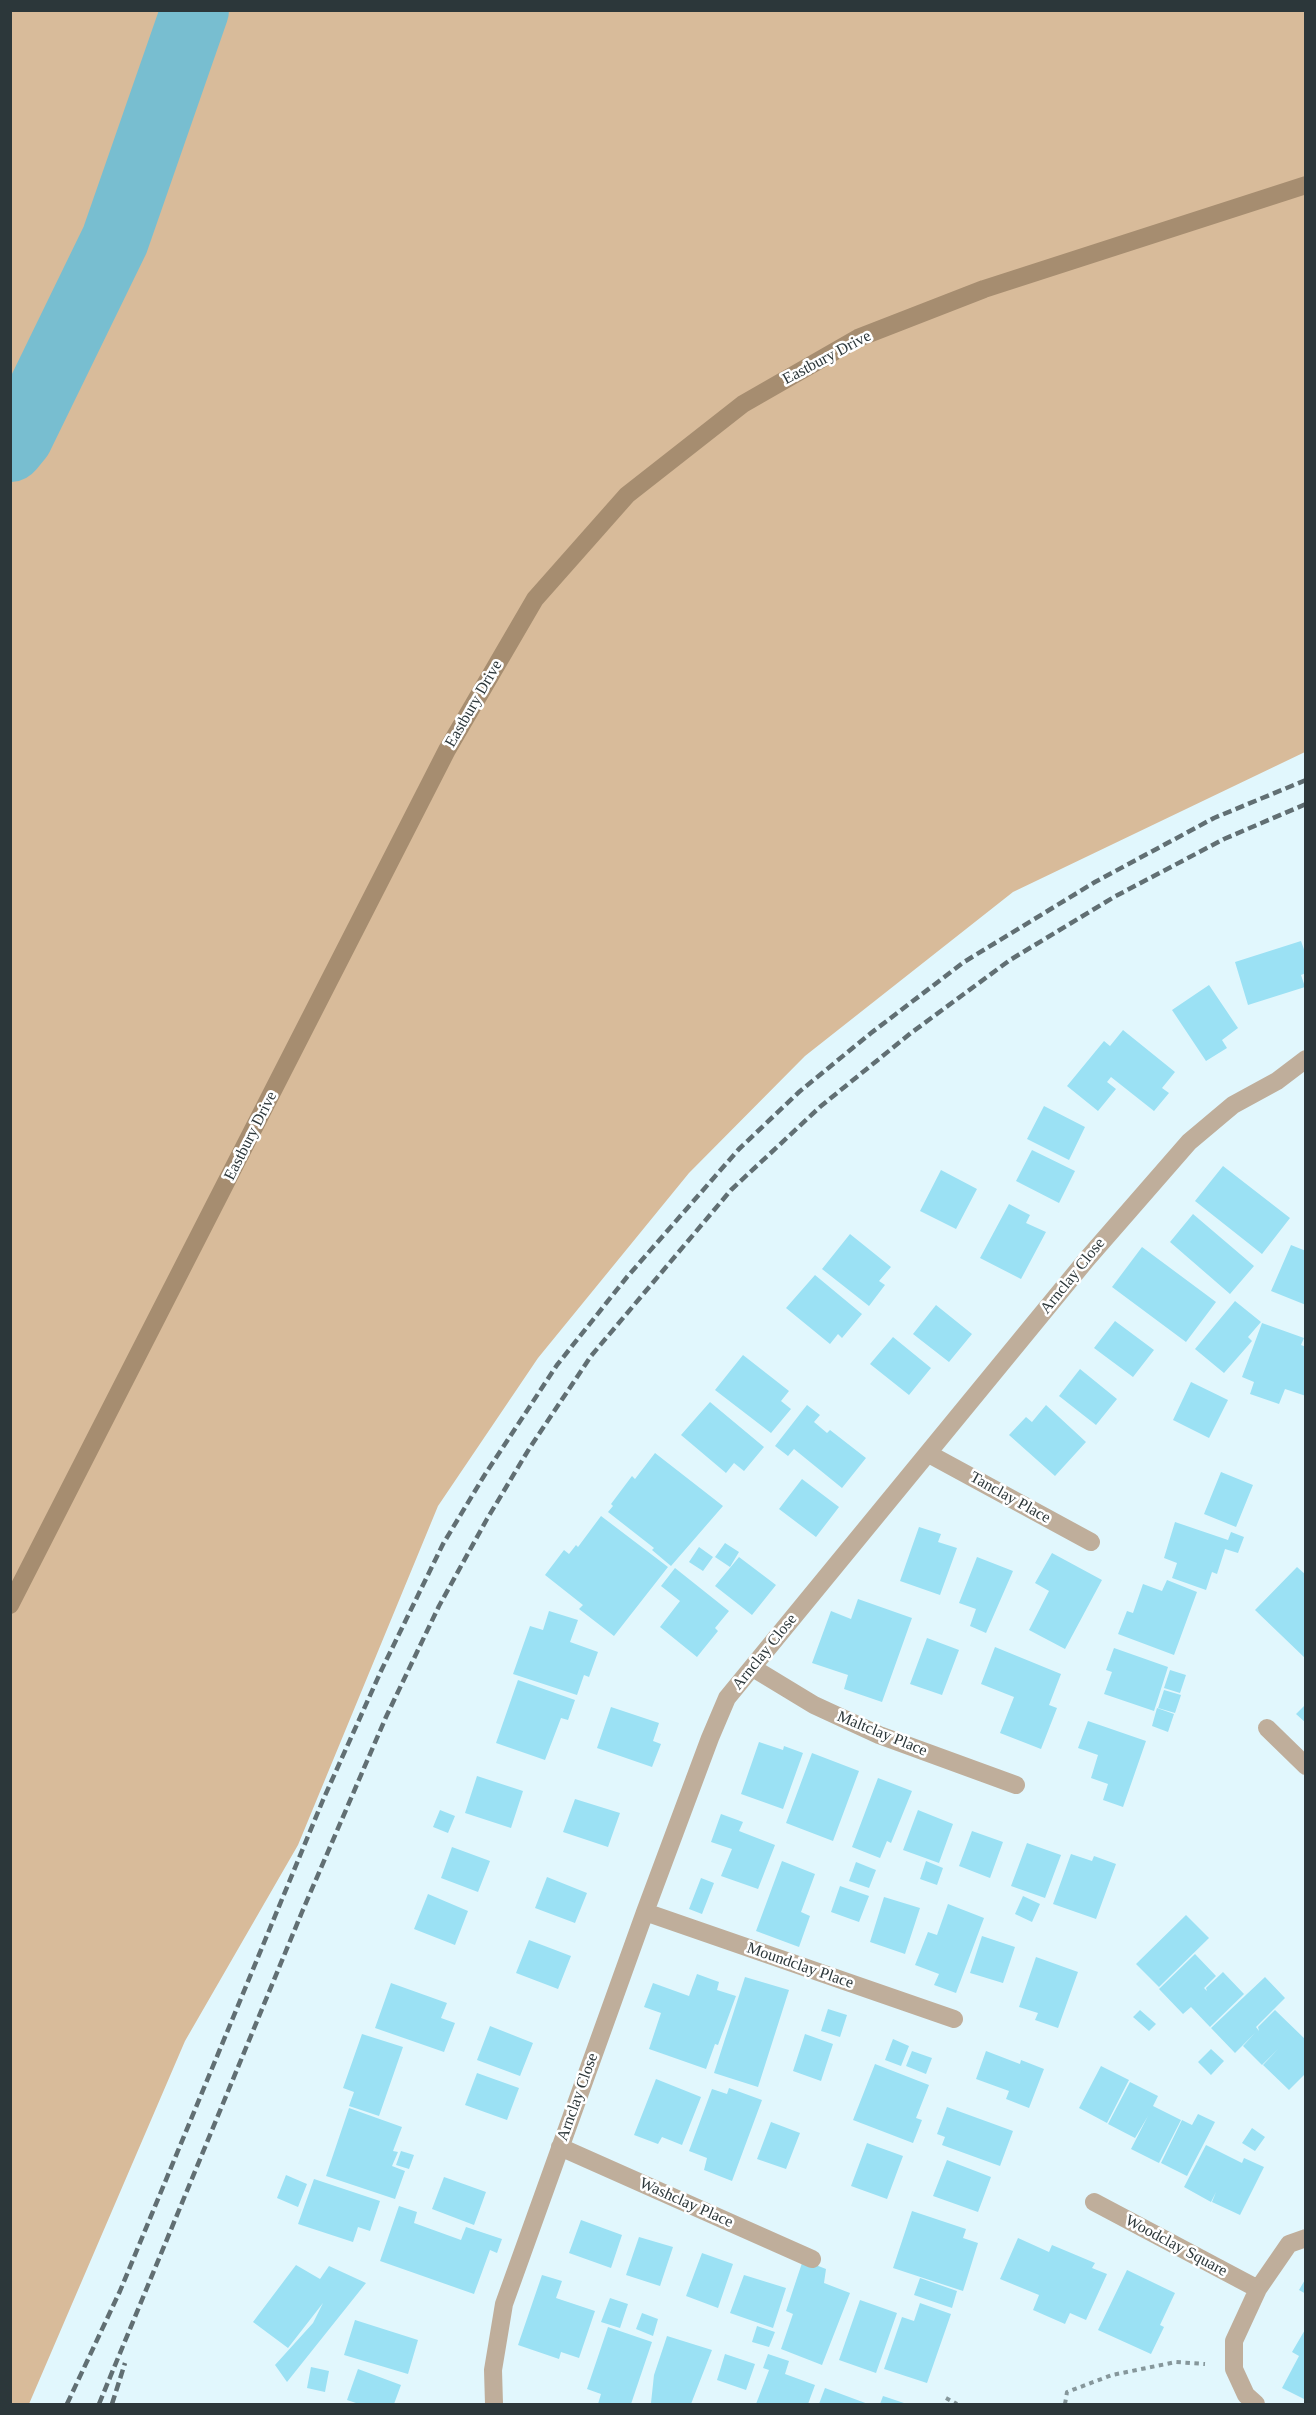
<!DOCTYPE html>
<html>
<head>
<meta charset="utf-8">
<style>
	body { margin:0 }
	#map { position:relative; width:1316px; height:2415px; overflow:hidden; background:#e1f7fd; font-family:"Times New Roman",serif }
	canvas { display:block }
	.frame { position:absolute; inset:0; border:12px solid #2c373a; pointer-events:none }
</style>
</head>
<body>
<div id="map">
<canvas width="1316" height="2415"></canvas>
<div class="frame"></div>
</div>
<script>
const g = document.querySelector('canvas').getContext('2d');
g.lineJoin = 'round';
function fillPath(path, color) {
  g.fillStyle = color;
  g.fill(path, 'evenodd');
}
function shape(rows) {
  const path = new Path2D();
  for (const r of rows) {
    path.moveTo(r[0], r[1]);
    for (let i = 2; i < r.length; i += 2) path.lineTo(r[i], r[i + 1]);
  }
  return path;
}
function trace(path, color, width, dash) {
  g.strokeStyle = color;
  g.lineWidth = width;
  g.lineCap = dash ? 'butt' : 'round';
  g.setLineDash(dash || []);
  g.stroke(path);
}
function write(font, color, halo, rows, align = 'center') {
  g.font = font + ' "Times New Roman",serif';
  g.lineWidth = 5;
  g.setLineDash([]);
  g.textBaseline = 'middle';
  g.strokeStyle = halo;
  g.fillStyle = color;
  for (const [text, x, y, turn = 0] of rows) {
    g.save();
    g.translate(x, y);
    g.rotate((+turn || 0) * Math.PI / 180);
    g.textAlign = isNaN(turn) ? turn : align;
    if (halo) g.strokeText(text, 0, 0);
    g.fillText(text, 0, 0);
    g.restore();
  }
}
const green = shape([
	[11,11,1305,11,1305,752,1013,892,805,1056,689,1173,538,1358,438,1506,298,1845,185,2041,29,2404,11,2404]
]);
const river = shape([
	[10,448,19,437,115,240,195,10]
]);
const building = shape([
	[1301,941,1306,955,1306,973,1301,975,1305,987,1248,1005,1235,962],
	[1209,985,1238,1028,1222,1040,1227,1048,1206,1061,1172,1010],
	[1123,1030,1175,1072,1162,1088,1169,1093,1154,1111,1111,1077,1107,1082,1116,1089,1098,1111,1067,1086,1104,1041,1110,1046],
	[1044,1106,1085,1127,1069,1160,1027,1139],
	[1032,1150,1075,1171,1059,1203,1016,1181],
	[1223,1166,1290,1218,1262,1254,1195,1201],
	[941,1170,977,1189,956,1229,920,1211],
	[1009,1204,1030,1215,1026,1223,1046,1232,1021,1279,980,1258],
	[1193,1214,1254,1266,1230,1294,1170,1242],
	[850,1234,891,1267,879,1281,885,1285,869,1306,822,1269],
	[1291,1245,1306,1251,1306,1305,1271,1291],
	[1142,1247,1216,1302,1186,1342,1112,1287],
	[815,1275,862,1314,842,1338,838,1334,830,1344,786,1308],
	[1235,1301,1261,1322,1248,1337,1252,1341,1224,1373,1195,1349],
	[936,1305,972,1334,949,1362,913,1334],
	[1115,1321,1154,1350,1133,1377,1094,1348],
	[1262,1323,1304,1338,1301,1345,1306,1347,1306,1396,1285,1389,1279,1404,1250,1394,1254,1382,1242,1377],
	[893,1337,931,1368,909,1395,870,1364],
	[743,1355,789,1391,781,1401,791,1409,771,1433,715,1390],
	[1080,1369,1117,1399,1096,1425,1059,1396],
	[1191,1382,1228,1400,1209,1438,1173,1420],
	[710,1402,764,1447,744,1471,734,1463,726,1473,681,1435],
	[807,1405,820,1415,814,1422,827,1433,830,1430,866,1458,842,1488,794,1449,788,1456,775,1446],
	[1046,1405,1086,1442,1055,1476,1009,1435,1026,1417,1032,1422],
	[655,1453,723,1506,671,1566,652,1550,654,1548,608,1512,613,1506,611,1504,632,1476,635,1479],
	[1221,1472,1253,1485,1236,1527,1204,1514],
	[802,1479,839,1507,816,1537,779,1509],
	[601,1516,668,1567,614,1636,579,1609,583,1605,545,1575,564,1550,569,1554,576,1545,578,1547],
	[1175,1522,1228,1540,1231,1532,1244,1537,1238,1553,1225,1549,1217,1574,1212,1572,1206,1590,1172,1578,1177,1563,1164,1558],
	[919,1527,941,1534,938,1542,957,1548,940,1595,900,1581],
	[725,1543,739,1552,730,1567,715,1557],
	[699,1547,713,1557,703,1571,689,1562],
	[1052,1553,1102,1580,1065,1649,1029,1630,1049,1591,1035,1583],
	[739,1557,776,1585,752,1615,715,1586],
	[977,1557,1013,1571,986,1633,970,1626,976,1609,959,1603],
	[1297,1567,1306,1575,1306,1659,1255,1610],
	[675,1568,729,1611,715,1628,718,1631,697,1657,660,1627,680,1601,661,1586],
	[1167,1580,1197,1592,1174,1655,1118,1634,1127,1611,1133,1613,1143,1584,1162,1591],
	[858,1599,912,1618,882,1702,844,1689,848,1675,812,1663,831,1611,851,1619],
	[549,1611,578,1620,570,1642,598,1652,589,1677,584,1675,577,1695,513,1674,530,1626,543,1630],
	[927,1638,959,1650,942,1695,910,1684],
	[995,1647,1061,1674,1049,1705,1057,1708,1041,1749,1000,1733,1014,1697,981,1684],
	[1114,1648,1168,1667,1154,1711,1104,1694,1112,1672,1106,1670],
	[1170,1670,1186,1675,1180,1693,1164,1688],
	[518,1680,575,1700,568,1720,561,1718,545,1760,496,1743],
	[1164,1690,1181,1695,1175,1713,1158,1708],
	[1306,1704,1306,1723,1296,1714],
	[611,1707,659,1723,653,1741,661,1744,652,1767,597,1748],
	[1157,1708,1174,1714,1168,1732,1152,1726],
	[1088,1721,1146,1741,1123,1807,1103,1800,1108,1784,1091,1778,1098,1755,1078,1748],
	[759,1742,783,1750,784,1746,803,1753,783,1809,741,1794],
	[812,1753,859,1771,833,1841,786,1823],
	[477,1776,523,1791,511,1828,465,1813],
	[878,1778,912,1791,891,1843,887,1841,880,1858,852,1847],
	[575,1799,620,1813,608,1847,563,1832],
	[440,1810,455,1816,448,1833,433,1827],
	[918,1810,953,1824,939,1863,903,1850],
	[721,1814,743,1822,739,1831,775,1845,758,1889,721,1876,732,1849,711,1842],
	[972,1831,1003,1842,990,1878,959,1866],
	[1027,1843,1061,1855,1045,1898,1011,1886],
	[452,1847,490,1861,478,1892,441,1878],
	[1071,1854,1092,1861,1094,1856,1116,1864,1096,1919,1053,1904],
	[782,1861,815,1874,801,1912,810,1916,799,1947,756,1931],
	[926,1861,943,1868,937,1885,920,1879],
	[856,1862,876,1870,869,1888,849,1881],
	[547,1877,587,1893,575,1923,535,1908],
	[701,1878,714,1883,702,1914,689,1909],
	[840,1886,869,1896,859,1922,831,1912],
	[428,1894,468,1911,455,1945,414,1929],
	[1023,1896,1040,1904,1032,1922,1015,1914],
	[884,1897,920,1908,905,1954,870,1942],
	[948,1904,984,1918,956,1993,934,1985,939,1974,915,1965,928,1932,937,1935],
	[1186,1915,1209,1938,1159,1987,1136,1964],
	[982,1936,1015,1947,1003,1983,970,1973],
	[529,1940,571,1956,558,1989,516,1973],
	[1195,1954,1216,1976,1204,1988,1207,1991,1206,1988,1223,1972,1244,1994,1210,2027,1191,2007,1183,2014,1159,1989],
	[1036,1957,1078,1972,1058,2028,1035,2020,1038,2013,1019,2007],
	[697,1974,719,1982,717,1990,736,1996,718,2045,715,2044,706,2069,649,2049,661,2013,644,2007,653,1983,689,1996],
	[745,1977,789,1990,758,2087,714,2073],
	[1265,1977,1285,1998,1256,2027,1259,2031,1258,2027,1275,2010,1306,2040,1306,2073,1289,2090,1263,2065,1278,2049,1262,2065,1243,2046,1255,2033,1235,2053,1211,2028],
	[391,1983,447,2003,441,2018,455,2023,444,2052,375,2028],
	[828,2009,847,2015,840,2037,821,2031],
	[1140,2010,1156,2024,1149,2031,1133,2017],
	[490,2026,533,2043,520,2076,477,2060],
	[362,2034,403,2047,379,2116,349,2106,354,2092,343,2088],
	[805,2034,833,2044,821,2081,793,2071],
	[893,2039,909,2046,901,2066,885,2060],
	[1211,2049,1224,2061,1211,2075,1198,2062],
	[912,2051,932,2058,926,2074,906,2066],
	[986,2051,1020,2064,1021,2060,1044,2069,1029,2108,1006,2099,1009,2091,976,2079],
	[875,2064,929,2085,916,2118,922,2120,913,2143,853,2120],
	[1101,2066,1129,2080,1107,2123,1079,2108],
	[477,2073,519,2088,507,2120,465,2105],
	[656,2079,701,2097,682,2145,662,2137,658,2144,634,2135],
	[1130,2082,1158,2096,1153,2106,1181,2120,1159,2163,1131,2149,1148,2116,1135,2138,1108,2124],
	[729,2088,762,2100,732,2181,704,2170,707,2158,689,2151,712,2089,727,2094],
	[947,2107,1013,2131,1000,2166,942,2145,945,2137,937,2134],
	[349,2108,402,2127,393,2151,398,2152,392,2166,405,2171,395,2199,326,2176],
	[1198,2114,1215,2122,1187,2176,1161,2163,1182,2120,1192,2125],
	[771,2122,800,2133,786,2169,757,2159],
	[1252,2128,1265,2137,1255,2151,1242,2143],
	[867,2143,903,2156,887,2199,851,2186],
	[1206,2145,1242,2163,1244,2158,1264,2167,1240,2215,1212,2202,1216,2192,1211,2202,1184,2187],
	[401,2151,414,2155,409,2169,396,2165],
	[947,2160,991,2177,978,2212,933,2196],
	[286,2175,307,2184,298,2207,277,2198],
	[444,2177,486,2192,474,2225,432,2209],
	[314,2179,380,2201,370,2231,358,2227,353,2242,298,2224],
	[399,2206,417,2212,414,2223,461,2240,466,2227,502,2239,497,2253,490,2250,474,2294,380,2261],
	[912,2211,966,2229,963,2238,978,2243,963,2291,893,2268],
	[581,2220,622,2235,611,2268,569,2253],
	[639,2237,673,2247,660,2286,626,2275],
	[1018,2238,1049,2252,1052,2245,1095,2263,1092,2268,1107,2274,1086,2320,1070,2313,1065,2324,1033,2310,1039,2295,1000,2279],
	[702,2253,733,2264,718,2308,686,2296],
	[803,2260,826,2269,824,2283,850,2293,822,2365,781,2349,793,2314,786,2311],
	[296,2265,320,2279,329,2266,366,2283,287,2382,275,2365,313,2323,323,2303,288,2348,253,2322],
	[1127,2270,1175,2293,1160,2325,1164,2327,1151,2354,1098,2330],
	[542,2275,562,2281,556,2298,595,2311,579,2358,561,2352,559,2359,518,2345],
	[744,2275,786,2288,773,2328,730,2313],
	[920,2278,957,2291,952,2308,914,2295],
	[1306,2278,1306,2294,1299,2290],
	[610,2298,628,2304,620,2328,601,2322],
	[860,2300,897,2313,876,2373,839,2360],
	[920,2303,951,2314,927,2383,884,2369,902,2317,914,2321],
	[642,2313,658,2319,653,2336,636,2329],
	[355,2320,418,2340,408,2374,344,2355],
	[757,2326,775,2332,769,2347,752,2342],
	[608,2327,652,2342,631,2404,598,2404,601,2394,587,2389],
	[1306,2328,1306,2400,1282,2388,1299,2356,1292,2352],
	[667,2336,712,2350,691,2404,651,2403,654,2375],
	[725,2354,755,2364,746,2390,717,2380],
	[768,2354,789,2361,785,2374,815,2385,808,2404,756,2404,769,2370,763,2368],
	[311,2367,329,2371,325,2392,307,2388],
	[358,2369,401,2385,394,2404,359,2404,347,2400],
	[825,2388,868,2404,819,2404],
	[883,2396,907,2404,880,2404]
]);
const path = shape([
	[946,2398,957,2404],
	[1065,2404,1067,2392,1112,2375,1176,2362,1205,2364]
]);
const street = shape([
	[929,1454,1091,1542],
	[753,1668,814,1705,879,1735,1016,1785],
	[1267,1728,1306,1766],
	[645,1912,954,2019],
	[560,2147,812,2259],
	[1094,2202,1258,2289],
	[494,2404,493,2370,504,2304,645,1912,710,1738,727,1698,1087,1259,1189,1142,1233,1105,1277,1081,1306,1059],
	[1256,2404,1246,2395,1234,2369,1234,2341,1258,2289,1289,2244,1306,2238]
]);
const secondary = shape([
	[10,1605,447,750,535,599,627,495,743,404,858,338,984,289,1306,185]
]);
const rail = shape([
	[67,2404,120,2291,323,1800,381,1671,443,1544,484,1476,557,1365,627,1277,739,1149,799,1092,871,1033,964,962,1095,882,1214,818,1306,780],
	[99,2404,302,1912,386,1717,439,1606,487,1519,529,1449,591,1356,731,1190,821,1106,911,1033,1010,960,1114,897,1224,839,1306,804],
	[112,2404,125,2363]
]);
const streetNames = [
	["Eastbury Drive",827,358,-28],
	["Eastbury Drive",474,704,-60],
	["Eastbury Drive",251,1136,-63],
	["Arnclay Close",1073,1276,-51],
	["Tanclay Place",1010,1498,29],
	["Arnclay Close",765,1652,-51],
	["Maltclay Place",882,1734,22],
	["Moundclay Place",800,1966,19],
	["Arnclay Close",578,2097,-70],
	["Washclay Place",686,2203,24],
	["Woodclay Square",1176,2246,28]
];
fillPath(green, '#d8bb9a');
trace(river, '#78bed0', 68);
fillPath(building, '#9be1f4');
trace(path, '#86979b', 4, [4.5, 4.5]);
trace(street, '#bfae9b', 18);
trace(secondary, '#a68d70', 18);
trace(rail, '#616f73', 4.5, [9, 4.5]);
write('16px', '#2c373a', '#fff', streetNames);
</script>
</body>
</html>
